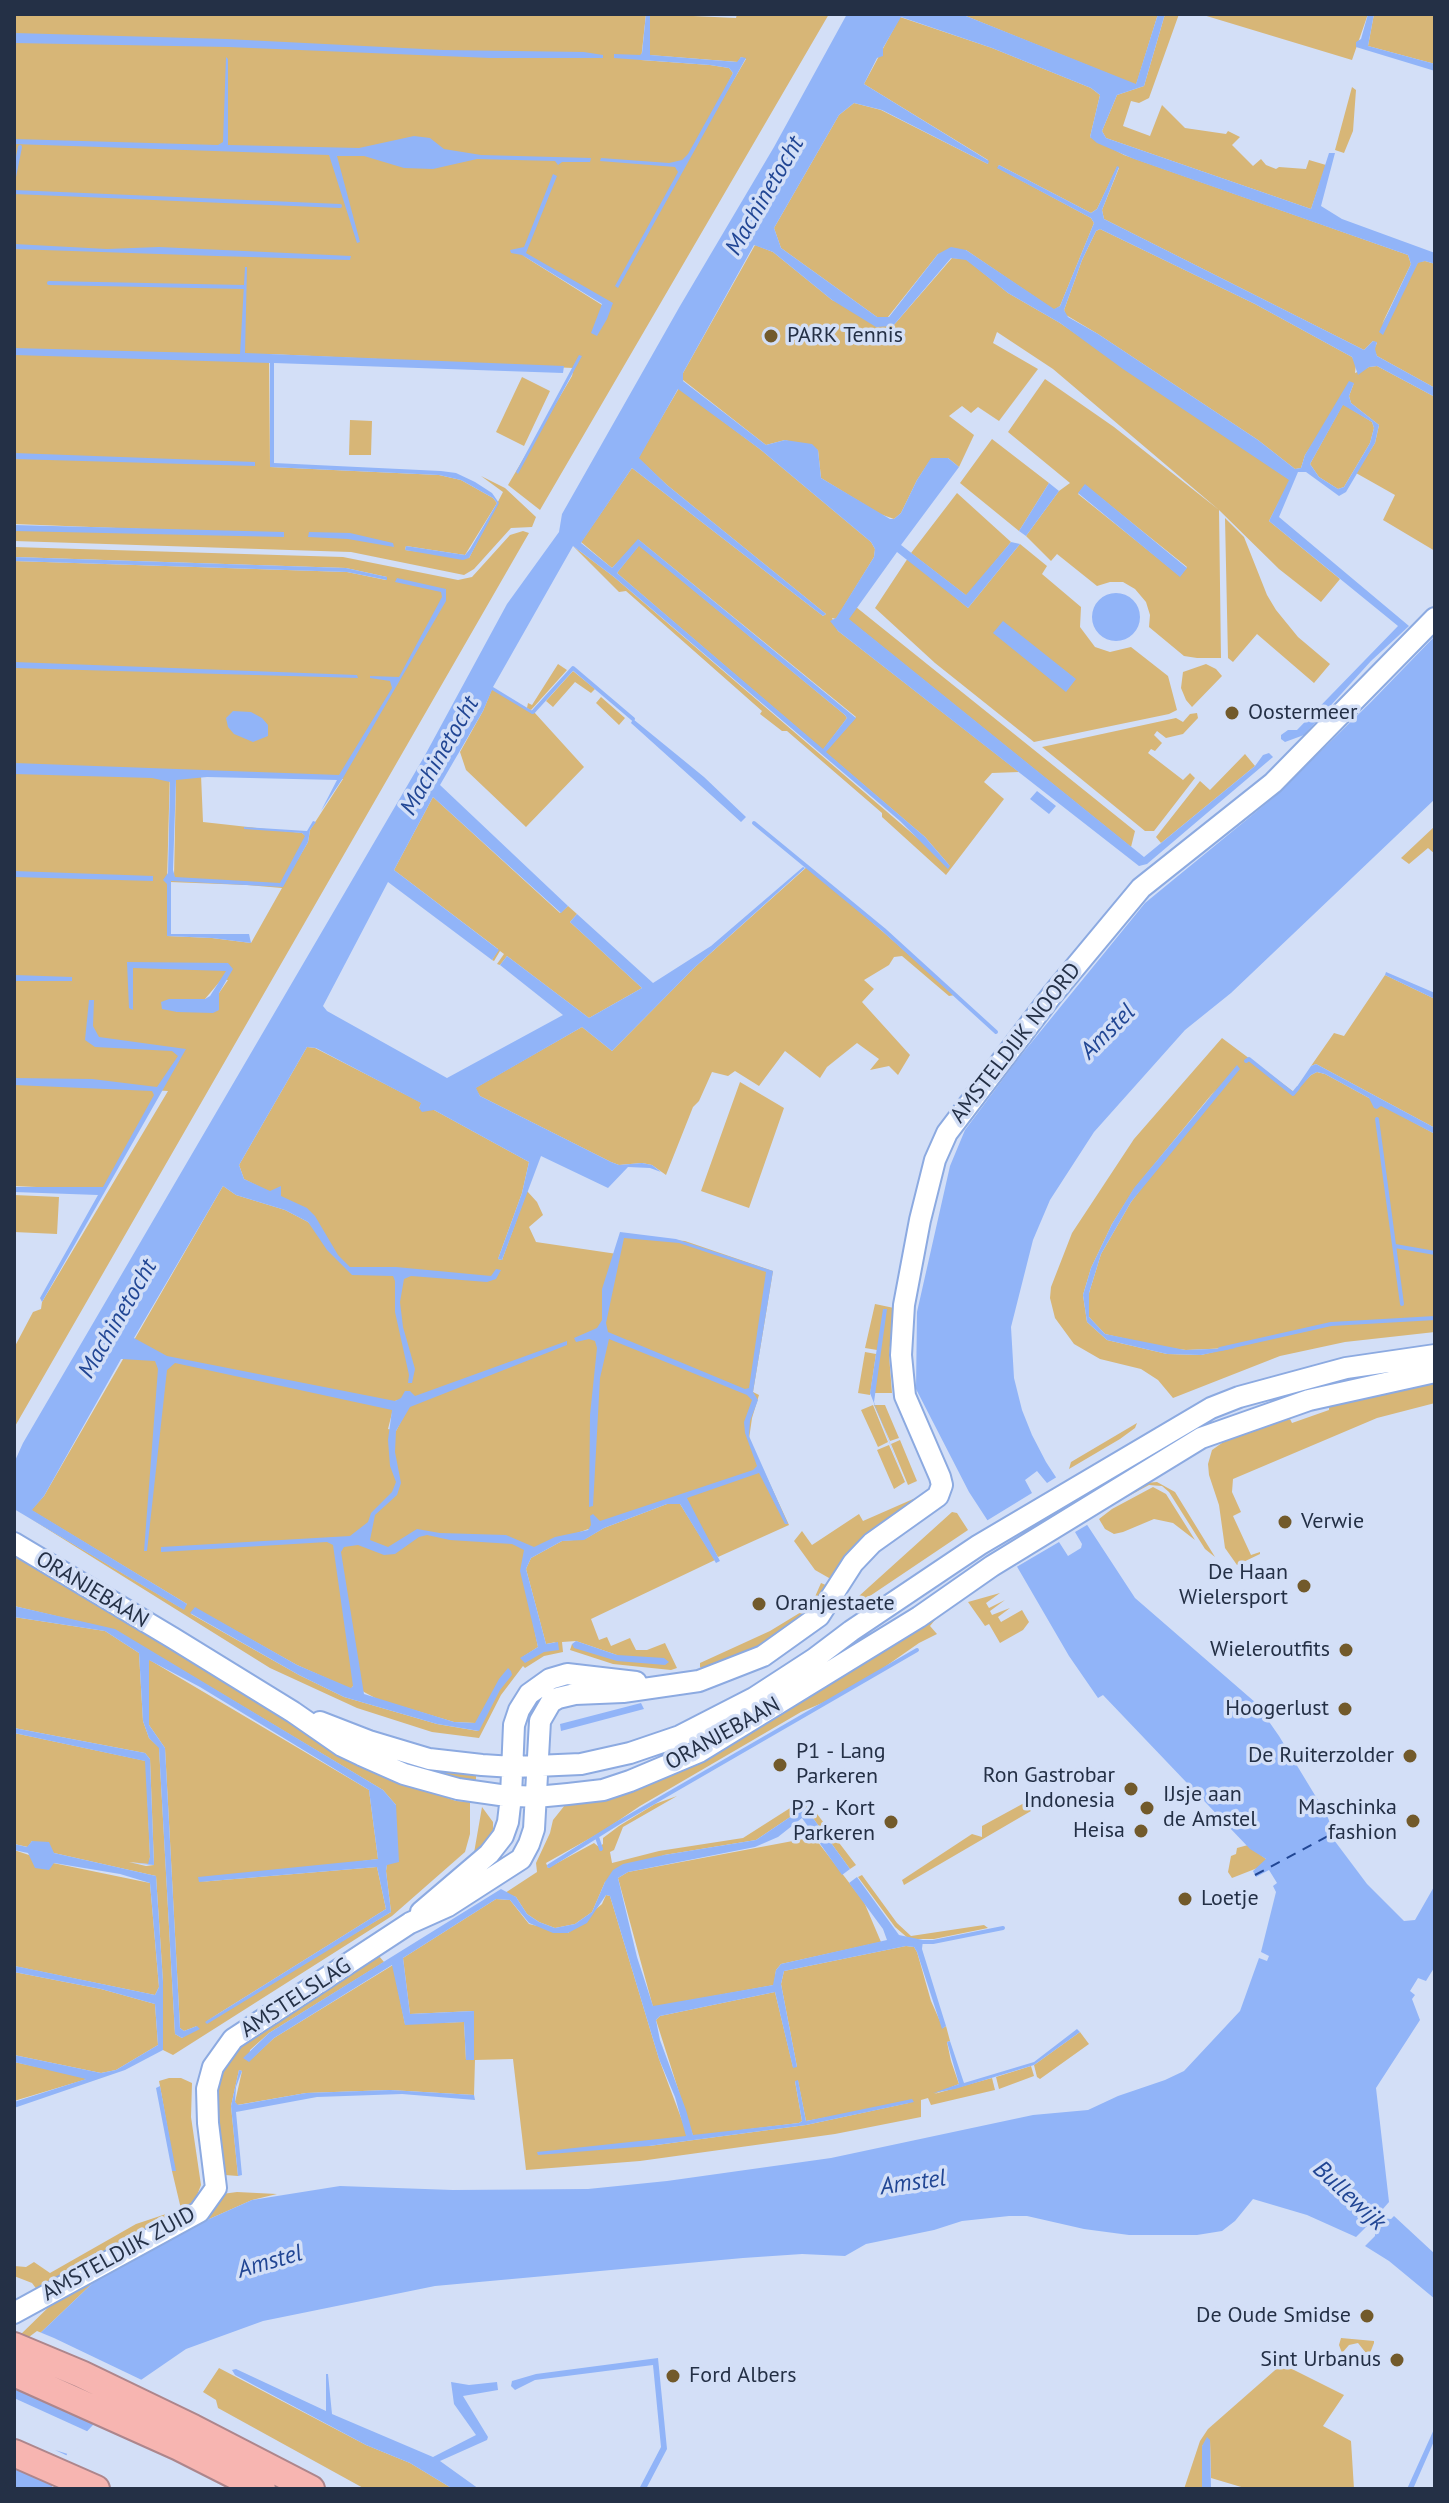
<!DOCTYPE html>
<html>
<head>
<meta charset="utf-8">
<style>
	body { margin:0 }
	#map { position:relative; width:1449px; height:2503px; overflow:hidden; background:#d3dff7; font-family:"PT Sans",sans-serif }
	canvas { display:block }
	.frame { position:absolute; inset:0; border:16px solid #243046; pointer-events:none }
</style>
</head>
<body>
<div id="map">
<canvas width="1449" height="2503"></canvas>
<div class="frame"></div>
</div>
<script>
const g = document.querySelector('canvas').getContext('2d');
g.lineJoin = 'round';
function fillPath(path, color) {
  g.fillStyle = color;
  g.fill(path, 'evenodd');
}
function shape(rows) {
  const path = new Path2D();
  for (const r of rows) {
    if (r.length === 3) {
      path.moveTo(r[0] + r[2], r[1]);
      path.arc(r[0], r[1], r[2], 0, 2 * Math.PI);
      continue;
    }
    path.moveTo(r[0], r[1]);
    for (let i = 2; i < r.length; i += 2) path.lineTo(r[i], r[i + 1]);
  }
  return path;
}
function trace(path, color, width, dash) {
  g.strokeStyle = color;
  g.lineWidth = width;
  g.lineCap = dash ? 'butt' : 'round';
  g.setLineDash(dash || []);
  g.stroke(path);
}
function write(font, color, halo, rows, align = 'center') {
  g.font = font + ' "PT Sans",sans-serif';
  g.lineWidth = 7;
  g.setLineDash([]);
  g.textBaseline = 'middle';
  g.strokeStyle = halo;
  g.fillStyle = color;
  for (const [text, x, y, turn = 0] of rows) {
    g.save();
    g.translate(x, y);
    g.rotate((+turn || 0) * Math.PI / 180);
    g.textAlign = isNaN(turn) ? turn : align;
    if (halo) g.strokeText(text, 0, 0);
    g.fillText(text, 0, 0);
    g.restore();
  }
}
const green = shape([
	[14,14,646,14,641,60,710,65,729,68,733,73,711,118,746,59,741,57,738,62,649,55,650,14,736,18,737,14,829,14,540,510,508,485,572,376,575,363,573,368,269,354,270,467,439,475,461,480,493,498,497,503,465,555,406,546,405,550,469,558,503,492,481,476,505,488,536,517,532,527,511,528,474,569,464,575,351,552,14,541,14,527,167,530,14,524],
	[522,255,608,302,602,305],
	[961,14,1158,14,1136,85],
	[1165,14,1179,14,1149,98,1139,103,1131,101,1123,126,1150,136,1162,105,1185,128,1226,134,1228,131,1240,137,1232,145,1253,166,1261,159,1266,165,1276,169,1279,167,1306,169,1309,160,1326,165,1311,209,1106,138,1102,131,1117,95,1144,86],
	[1200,14,1368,14,1352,60],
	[1374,14,1435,14,1435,64,1368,46],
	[900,17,992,48,1091,88,1100,95,1090,137,1124,155,1408,255,1411,264,1382,324,1418,262,1425,261,1435,264,1435,388,1377,356,1374,349,1377,343,1373,341,1364,350,1104,219,1102,210,1119,168,1117,167,1097,209,1091,213,999,165,998,168,1091,218,1094,223,1060,306,1054,310,966,250,938,254,888,317,877,317,781,248,774,228,839,115,854,103,881,110,988,164,988,160,864,84],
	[1352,87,1356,90,1353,131,1344,153,1335,150],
	[1100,229,1255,304,1352,357,1356,364,1355,373,1369,367,1377,366,1435,397,1435,551,1383,520,1395,495,1356,473,1375,443,1379,425,1351,403,1349,396,1354,383,1305,455,1301,468,1295,469,1258,440,1098,334,1066,315,1064,310,1082,260,1096,231],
	[755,245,773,252,832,300,893,326,952,258,966,259,1008,293,1060,323,1290,480,1269,521,1340,579,1321,602,1279,569,1219,510,1221,658,1197,658,1184,656,1149,627,1150,615,1146,602,1135,589,1123,582,1110,582,1097,586,1057,554,1051,561,1026,536,1059,491,1070,483,1008,432,1045,379,1114,427,1219,510,1053,369,997,332,993,343,1038,369,999,421,978,407,971,413,962,406,949,416,974,435,959,467,948,458,931,459,917,480,901,513,894,519,880,514,821,478,818,450,785,440,766,445,683,380,683,373],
	[1085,485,1187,567,1180,576,1078,494],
	[522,377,550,391,524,446,496,432],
	[679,388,761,450,871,542,875,549,874,557,836,619,832,618,838,631,1019,772,992,773,984,782,1004,799,946,875,882,817,882,813,787,731,782,731,760,714,762,711,626,591,619,592,573,546,614,577,950,866,925,837,825,752,856,717,639,540,612,568,581,542,632,468,823,616,826,614,667,485,638,458],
	[1343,404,1372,422,1374,428,1370,443,1344,487,1338,489,1319,477,1310,464],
	[350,420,372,421,371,455,349,455],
	[992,439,1049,483,1019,531,960,483],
	[957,493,1011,542,967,596,911,553],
	[1225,518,1244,537,1267,595,1276,610,1298,637,1330,664,1314,683,1257,634,1233,662,1228,658],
	[523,531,529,533,14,1428,14,1348,33,1312,41,1309,42,1302,168,1091,152,1090,157,1093,103,1190,14,1186,14,561,347,572,386,580,387,577,346,568,14,557,14,547,343,557,458,580,472,577,510,535],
	[170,770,176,780,174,877,167,883],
	[201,775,343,779,310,830,308,842,288,876,306,836,302,833,203,822],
	[170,882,247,885,282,888,251,943,212,938,167,936],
	[221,980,228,980,219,993,219,1010,177,1012,169,999,205,999],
	[1020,544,1047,566,1042,574,1081,607,1080,627,1095,647,1110,652,1131,647,1168,676,1177,710,1169,714,1034,742,935,663,875,608,908,558,968,608],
	[1002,622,1075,679,1066,691],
	[639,545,845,715,847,718,823,750,617,573],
	[856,607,1135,831,1131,847,848,619],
	[558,664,567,670,531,710,527,708,528,703,532,705],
	[1206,664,1216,669,1222,676,1192,707,1186,700,1181,688,1183,672],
	[573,671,595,689,591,693,575,682,553,707,546,701],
	[492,689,534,712,584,767,526,827,466,770,460,752,483,711],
	[601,697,625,718,619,725,596,703],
	[1197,713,1198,718,1183,734,1166,738,1157,731,1154,735,1162,743,1155,751,1151,749,1148,753,1183,780,1190,773,1195,778,1154,831,1145,831,1042,747,1176,718,1183,722,1190,714],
	[1245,754,1255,766,1161,843,1156,837,1200,781,1210,790],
	[433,797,560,913,568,906,577,914,570,922,642,988,589,1018,507,956,500,965,497,964,504,954,500,951,494,961,492,960,498,949,394,870],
	[1435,826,1435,854,1428,848,1409,864,1401,858],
	[808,866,955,995,949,996,902,956,894,957,889,965,864,980,874,989,862,1002,910,1055,898,1075,889,1066,870,1070,879,1059,857,1043,827,1067,820,1078,785,1051,759,1086,735,1071,728,1076,712,1072,699,1101,693,1107,666,1175,652,1165,642,1163,619,1165,611,1162,480,1096,475,1088,582,1027,612,1051,694,968],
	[1385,975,1435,999,1435,1128,1316,1064,1311,1066,1334,1033,1344,1036],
	[1222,1038,1294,1092,1311,1075,1317,1072,1325,1074,1435,1134,1435,1332,1345,1342,1280,1356,1173,1398,1158,1380,1141,1369,1100,1359,1074,1344,1055,1318,1050,1298,1051,1287,1072,1233,1134,1139],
	[1216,1089,1131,1202,1101,1254,1089,1293,1089,1317,1105,1334,1161,1347,1186,1350,1230,1348,1201,1355,1167,1354,1107,1340,1087,1322,1083,1295,1091,1268,1112,1224,1134,1189],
	[307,1047,315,1048,422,1103,419,1108,434,1110,529,1162,522,1193,498,1259,502,1260,527,1191,537,1202,543,1215,529,1227,536,1242,617,1254,620,1235,685,1241,773,1271,753,1392,759,1395,752,1418,749,1439,789,1525,718,1557,682,1496,563,1538,525,1557,524,1579,538,1647,521,1658,556,1642,546,1644,526,1569,531,1558,562,1541,585,1539,604,1528,667,1504,680,1504,715,1560,591,1619,599,1640,607,1637,611,1646,630,1638,636,1650,647,1650,665,1643,677,1668,671,1670,613,1664,570,1650,572,1644,596,1653,617,1655,576,1641,562,1642,563,1652,544,1656,525,1668,523,1666,501,1695,479,1738,432,1732,357,1708,270,1668,28,1517,183,1609,187,1604,31,1510,44,1496,223,1186,236,1195,285,1210,308,1222,330,1246,305,1210,244,1179,239,1165],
	[414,1396,396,1431,388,1429,395,1401],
	[195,1608,297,1665,351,1689,353,1686,377,1699,454,1722,475,1723,478,1731,437,1724,344,1697,299,1675,191,1614],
	[740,1082,784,1108,749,1208,701,1191],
	[14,1195,59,1197,57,1234,14,1232],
	[875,1304,894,1308,889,1355,892,1393,873,1393,879,1356,877,1350,865,1348],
	[865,1352,876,1354,870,1395,858,1393],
	[1435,1378,1435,1403,1377,1418,1233,1479,1232,1492,1241,1512,1233,1516,1251,1555,1260,1552,1260,1554,1237,1565,1225,1548,1219,1505,1209,1475,1208,1464,1212,1450,1229,1438,1290,1419,1292,1423,1329,1410,1329,1407,1385,1386],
	[873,1405,888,1442,878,1447,861,1410],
	[874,1405,885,1405,899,1438,890,1441],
	[1137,1423,1135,1428,1120,1439,1069,1469,1071,1462],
	[900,1440,917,1481,908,1485,891,1444],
	[889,1445,905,1482,894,1489,877,1450],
	[1157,1482,1175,1492,1215,1557,1205,1549,1169,1492,1162,1486,1149,1485,1099,1512,1098,1510,1146,1483],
	[1153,1487,1166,1494,1195,1540,1173,1523,1154,1519,1123,1532,1114,1534,1105,1529,1099,1519,1112,1509],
	[920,1496,923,1497,866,1537,844,1559,835,1578,829,1578,815,1570,794,1541,802,1531,812,1545,859,1514,863,1521],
	[952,1512,957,1513,968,1530,861,1602,859,1596],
	[14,1556,408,1784,456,1801,470,1802,470,1834,465,1852,392,1916,173,2055,163,2050,163,1982,156,1876,54,1853,32,1841,28,1847,14,1844,14,1733,146,1761,150,1857,149,1864,129,1862,146,1866,154,1865,150,1759,145,1753,14,1728,14,1617,105,1631,139,1653,143,1721,149,1738,159,1747,175,2034,182,2038,197,2026,184,2031,180,2028,165,1748,149,1725,148,1659,369,1790,378,1859,199,1882,377,1867,386,1909,205,2022,391,1912,386,1871,396,1805,383,1790,115,1630,14,1606],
	[991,1578,939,1615,930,1626,937,1634,919,1643,866,1680,827,1701,801,1712,640,1806,603,1831,546,1863,548,1868,594,1843,599,1847,603,1844,603,1838,619,1826,655,1804,677,1796,623,1827,614,1850,610,1852,612,1863,659,1851,743,1838,798,1803,811,1806,856,1865,850,1869,805,1807,756,1840,664,1855,605,1882,592,1912,575,1924,555,1928,539,1922,527,1914,516,1897,505,1893,537,1872,536,1863,550,1833,553,1820,565,1805,600,1798,670,1776,707,1756],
	[821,1583,828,1586,828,1590,810,1611,773,1638,737,1658,704,1671,700,1667,700,1663,770,1631,811,1606],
	[1000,1593,986,1603,989,1608,1005,1600,990,1611,992,1615,1010,1608,998,1617,1001,1622,1022,1610,1029,1622,1023,1630,1000,1643,989,1624,985,1626,968,1602],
	[362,1746,476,1770,476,1783,404,1765],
	[1026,1802,1031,1811,904,1885,902,1880,972,1834,982,1837,982,1826],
	[482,1807,493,1822,493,1836,477,1857,474,1853],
	[814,1837,864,1902,881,1942,781,1964,776,1970,774,1985,653,2007,618,1878,628,1872],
	[1248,1845,1267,1860,1260,1867,1232,1878,1228,1872,1231,1856,1236,1854,1237,1848],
	[14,1850,53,1863,150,1883,159,1987,155,1995,14,1966],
	[862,1875,897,1923,911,1936,984,1925,988,1928,934,1939,909,1939,895,1927,858,1877],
	[606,1895,610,1896,659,2059,686,2131,686,2137,617,2145,649,2146,806,2125,913,2102,806,2121,798,2081,795,2081,802,2121,799,2123,693,2136,656,2020,660,2016,775,1992,793,2067,797,2067,781,1984,784,1971,906,1946,914,1947,917,1952,931,2001,943,2028,946,2026,950,2041,947,2042,951,2061,959,2084,934,2094,992,2078,995,2090,931,2105,928,2098,921,2100,921,2117,835,2134,640,2161,526,2170,513,2059,475,2060,474,2095,390,2090,306,2093,237,2105,235,2102,242,2071,239,2070,231,2106,238,2176,225,2175,221,2168,214,2090,232,2049,293,2006,379,1956,384,1962,269,2033,250,2050,249,2061,274,2038,393,1965,405,2024,464,2022,466,2060,474,2011,410,2014,403,1958,496,1899,510,1900,529,1924,568,1933,602,1904],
	[14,1972,101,1989,155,2004,158,2045,116,2070,101,2073,14,2055],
	[1080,2032,1089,2044,1040,2079,1037,2077,1034,2065],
	[14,2062,85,2077,87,2079,14,2101],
	[1031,2066,1034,2076,999,2089,996,2077],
	[169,2078,181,2078,192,2083,191,2117,201,2185,194,2203,187,2211,38,2291,32,2283,14,2276,14,2266,26,2267,34,2262,50,2273,136,2224,181,2209,172,2171,175,2171,160,2086,159,2081],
	[237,2192,277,2194,252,2200,198,2224,99,2277,33,2340,14,2371,14,2344,17,2338,60,2296,222,2194],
	[1341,2338,1374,2341,1374,2343,1370,2353,1366,2353,1358,2343,1349,2345,1342,2353,1339,2345],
	[1282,2364,1344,2395,1323,2426,1351,2441,1354,2489,1248,2489,1211,2478,1210,2440,1202,2446,1202,2489,1184,2489,1200,2441,1208,2429],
	[219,2368,366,2445,410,2463,453,2489,365,2489,218,2408,216,2400,203,2392]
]);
const water = shape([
	[646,14,650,14,650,55,737,62,741,57,746,58,618,288,615,286,678,172,675,167,600,161,601,158,669,163,682,160,688,154,733,73,729,68,710,65,614,58,614,54,640,55,642,53],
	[847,14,961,14,1136,84,1158,14,1165,14,1144,86,1117,95,1102,131,1106,138,1311,209,1329,153,1335,153,1321,206,1342,219,1435,253,1435,264,1425,261,1418,263,1383,335,1379,332,1411,264,1408,255,1134,159,1097,143,1090,137,1100,95,1091,88,992,48,901,17,883,48,883,56,877,58,864,84,989,161,988,164,882,110,854,103,839,115,774,228,781,248,877,317,889,317,938,254,951,247,966,250,1054,309,1060,306,1094,223,1091,218,997,168,999,165,1091,213,1097,209,1117,166,1119,167,1102,210,1104,219,1364,350,1373,341,1377,342,1375,349,1377,356,1435,388,1435,397,1377,366,1369,367,1358,375,1352,357,1255,304,1100,229,1096,231,1082,260,1064,310,1068,317,1098,334,1258,440,1295,469,1301,468,1305,455,1349,381,1354,383,1349,396,1351,403,1379,425,1375,443,1346,492,1339,496,1306,472,1298,472,1279,517,1409,626,1371,661,1304,735,1285,742,1281,739,1281,735,1288,730,1297,730,1398,626,1269,521,1289,480,1123,369,1060,323,1008,293,966,260,951,258,893,326,876,327,832,300,773,252,754,245,683,373,683,381,766,445,785,440,812,444,818,450,821,478,890,519,894,519,901,513,917,480,931,458,948,458,959,467,901,545,966,595,1011,542,1020,544,968,608,897,552,849,619,1144,857,1255,766,1263,755,1269,753,1273,757,1147,864,1139,866,838,631,830,621,836,618,874,557,875,549,871,542,761,450,678,389,639,458,667,485,826,614,823,616,632,468,581,543,612,568,638,539,856,718,826,752,925,837,950,866,948,869,900,821,614,577,573,546,493,687,534,712,532,714,492,690,483,711,440,785,568,906,561,913,433,797,394,870,499,950,492,960,388,882,323,1006,327,1011,447,1078,563,1015,500,965,507,956,589,1018,642,988,570,922,577,914,653,983,711,946,803,867,805,868,694,968,612,1051,582,1027,476,1088,480,1096,611,1162,619,1165,642,1163,652,1165,661,1172,650,1168,628,1167,608,1188,541,1156,502,1260,498,1259,522,1193,529,1162,434,1110,422,1112,419,1108,421,1103,316,1048,307,1047,239,1165,244,1179,270,1191,281,1186,281,1196,307,1208,315,1216,338,1255,350,1267,396,1267,491,1276,496,1269,501,1270,496,1279,487,1282,411,1276,404,1279,400,1302,403,1327,415,1369,412,1383,408,1383,409,1375,395,1312,395,1281,393,1276,352,1275,327,1250,308,1222,285,1210,236,1195,223,1186,134,1338,167,1356,395,1401,401,1398,405,1391,410,1391,415,1396,567,1341,567,1345,410,1407,396,1431,395,1452,401,1483,397,1495,375,1515,370,1540,388,1547,417,1529,440,1533,506,1535,534,1547,555,1537,588,1530,591,1525,590,1516,593,1514,600,1521,753,1470,757,1466,745,1433,744,1422,752,1400,747,1395,609,1339,600,1378,593,1506,589,1507,590,1415,597,1348,595,1341,589,1339,576,1342,574,1338,597,1328,602,1320,602,1289,620,1232,676,1239,773,1271,753,1392,758,1400,750,1421,749,1436,788,1524,785,1524,759,1473,687,1498,720,1561,716,1563,680,1504,667,1504,604,1528,584,1540,562,1541,531,1558,526,1569,546,1644,558,1642,559,1650,544,1652,525,1663,520,1658,538,1647,520,1571,524,1550,512,1544,450,1540,427,1535,419,1537,395,1554,384,1555,358,1545,344,1547,341,1552,364,1694,454,1722,475,1723,499,1679,508,1668,511,1671,512,1675,500,1690,479,1731,437,1724,344,1697,299,1675,190,1613,195,1607,297,1665,351,1688,353,1686,333,1545,327,1542,161,1552,161,1547,350,1536,368,1522,371,1513,392,1492,396,1482,390,1466,388,1440,392,1410,175,1363,167,1370,147,1551,144,1551,158,1369,155,1361,121,1359,44,1496,32,1510,187,1604,184,1610,14,1509,14,1463,23,1443,424,757,507,604,559,532,562,514,680,306,774,147],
	[1343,405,1372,422,1374,428,1370,443,1344,487,1338,489,1319,477,1310,464],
	[639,546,845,715,847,718,823,749,617,573],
	[624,1238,679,1243,766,1272,749,1388,745,1389,608,1332,606,1323],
	[1368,14,1374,14,1368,46,1435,64,1435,71,1356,47,1356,42,1361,39],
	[14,33,226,39,443,50,584,52,603,55,603,58,490,58,228,47,14,43],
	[226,57,228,59,228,145,359,148,414,136,430,138,444,149,481,155,591,158,590,162,562,162,558,165,555,161,477,159,433,169,404,168,364,156,337,156,360,242,357,243,329,155,14,144,14,139,218,145,223,142],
	[553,174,557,176,526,253,613,303,607,319,597,336,591,333,602,304,522,255,511,253,510,250,524,247],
	[14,244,107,249,159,247,351,256,350,260,217,256,14,249],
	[245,267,247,267,245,353,564,366,563,373,274,363,274,463,441,471,456,473,475,482,492,493,499,503,469,558,463,560,405,550,406,546,465,555,470,549,497,503,493,498,461,480,439,475,270,467,270,363,14,355,14,348,240,354],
	[579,355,582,356,518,474,516,472],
	[14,453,255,462,255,466,14,459],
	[1049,483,1059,491,1026,536,1019,531],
	[1085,484,1187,568,1180,577,1078,493],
	[14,525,284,532,284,537,14,531],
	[309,532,350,533,393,543,394,547,348,539,308,537],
	[14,557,346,568,387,577,387,580,347,572,14,561],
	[397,578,446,589,446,601,343,778,321,811,337,780,207,777,176,780,173,870,175,877,280,883,305,836,302,833,244,829,244,827,307,831,313,821,316,822,310,830,308,842,283,887,171,881,171,934,249,934,251,943,212,938,167,936,167,884,163,880,168,873,170,782,152,778,14,774,14,763,339,775,392,688,390,681,370,678,370,676,399,677,442,597,441,592,395,582],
	[1116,617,24],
	[1003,621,1076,679,1066,692,993,633],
	[1435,636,1435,799,1231,993,1185,1030,1094,1132,1050,1200,1033,1240,1011,1327,1014,1378,1022,1410,1032,1435,1046,1462,1135,1598,1256,1703,1279,1736,1327,1815,1332,1829,1340,1825,1342,1833,1334,1840,1367,1884,1404,1921,1415,1920,1435,1885,1434,1968,1426,1981,1418,1978,1410,1991,1415,1995,1412,1999,1420,2020,1376,2088,1389,2202,1382,2210,1383,2218,1391,2219,1394,2216,1435,2254,1435,2299,1389,2261,1365,2246,1375,2236,1375,2227,1366,2227,1356,2237,1307,2215,1253,2199,1235,2221,1222,2231,1197,2235,1129,2235,1084,2229,1027,2216,1009,2216,962,2221,934,2230,866,2244,845,2256,802,2254,743,2258,435,2286,263,2321,186,2349,138,2382,128,2387,68,2452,51,2489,14,2489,14,2371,33,2340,99,2277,198,2224,252,2200,340,2186,453,2190,588,2189,667,2181,831,2158,1033,2115,1088,2110,1118,2096,1165,2080,1184,2071,1240,2011,1259,1958,1267,1961,1269,1956,1261,1952,1276,1892,1273,1886,1277,1883,1269,1870,1256,1877,1253,1871,1266,1859,1250,1849,1103,1695,1098,1698,1069,1656,1012,1558,969,1492,916,1389,917,1312,950,1166,965,1130,1018,1059,1145,903,1273,798,1371,702],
	[14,662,357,675,358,678,14,668],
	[233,711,251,712,262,718,268,725,268,736,253,742,234,734,228,727,226,718],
	[633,719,704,777,746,817,741,822,631,723],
	[1037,791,1056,806,1049,814,1030,799],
	[14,871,153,876,153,881,14,877],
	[127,962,228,963,233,969,219,993,219,1010,213,1013,177,1012,162,1009,161,1002,169,999,205,999,210,996,226,971,133,968,133,1010,129,1008],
	[1386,972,1435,993,1435,999,1385,975],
	[14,975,72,977,72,981,14,981],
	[89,1000,94,1000,93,1026,99,1037,186,1049,42,1302,40,1298,98,1195,14,1192,14,1187,103,1187,154,1095,152,1091,14,1085,14,1078,92,1079,157,1087,178,1056,172,1051,95,1047,85,1040],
	[1316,1064,1435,1128,1435,1134,1381,1106,1377,1109,1374,1108,1369,1098,1325,1074,1317,1072,1311,1075,1298,1090,1296,1088,1311,1066],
	[1237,1065,1240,1069,1131,1202,1101,1254,1089,1293,1089,1317,1105,1334,1185,1350,1236,1348,1201,1355,1167,1354,1107,1340,1087,1322,1083,1295,1091,1268,1112,1224,1134,1188],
	[883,1309,887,1309,874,1402,905,1482,870,1393],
	[14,1606,115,1629,383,1790,396,1805,399,1862,387,1865,386,1871,391,1912,207,2024,205,2022,386,1909,377,1867,199,1882,198,1877,378,1859,369,1790,200,1687,149,1660,149,1725,165,1748,180,2028,184,2031,197,2026,200,2029,182,2038,175,2034,159,1748,149,1738,143,1721,139,1653,105,1631,14,1617],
	[576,1641,617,1655,664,1658,669,1662,665,1665,617,1661,574,1648,572,1644],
	[641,1703,644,1709,561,1731,560,1724],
	[14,1728,145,1753,150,1759,154,1865,129,1863,148,1864,150,1857,145,1761,14,1733],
	[805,1807,850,1869,842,1875,802,1818,778,1837,755,1847,628,1872,618,1878,637,1957,653,2006,773,1985,776,1970,781,1964,887,1940,883,1929,849,1883,857,1877,899,1935,923,1940,922,1949,946,2026,942,2029,917,1952,914,1947,906,1946,784,1971,781,1984,797,2067,793,2068,775,1992,660,2016,656,2020,660,2040,686,2110,693,2135,799,2123,802,2121,795,2081,798,2080,806,2121,912,2099,914,2102,806,2125,649,2146,538,2155,537,2152,686,2136,675,2097,659,2059,610,1896,606,1895,587,1923,568,1933,553,1933,529,1923,510,1900,496,1899,403,1958,410,2014,474,2011,474,2060,466,2060,464,2022,405,2025,392,1965,274,2038,249,2062,243,2058,269,2033,501,1889,516,1897,527,1914,539,1922,555,1928,575,1924,592,1912,605,1882,613,1870,623,1864,664,1855,756,1840],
	[32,1841,49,1842,54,1853,156,1876,163,1982,163,2050,125,2070,14,2108,14,2102,86,2079,14,2062,14,2055,101,2073,116,2070,158,2045,155,2004,101,1989,14,1972,14,1966,20,1967,155,1995,159,1987,150,1883,120,1874,54,1863,49,1870,35,1868,28,1853,14,1850,14,1844,27,1847],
	[1077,2029,1080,2032,1034,2065,955,2089,933,2093,959,2084,947,2042,950,2041,964,2083,1034,2062],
	[239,2070,242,2071,236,2087,235,2102,238,2105,306,2093,390,2090,474,2095,475,2100,402,2094,317,2097,236,2112,242,2175,238,2176,231,2106],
	[160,2086,176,2171,172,2171,156,2088],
	[658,2358,667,2449,646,2489,639,2489,661,2447,653,2365,535,2380,515,2390,511,2386,512,2381,536,2374],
	[236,2369,326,2411,326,2374,328,2374,332,2414,433,2457,476,2435,454,2404,451,2382,469,2385,497,2382,498,2390,463,2396,488,2437,487,2440,440,2461,479,2489,453,2489,410,2463,366,2445,235,2375,232,2370],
	[1435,2427,1435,2439,1413,2489,1407,2489],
	[1207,2437,1210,2440,1211,2489,1202,2489,1202,2446]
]);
const pier = shape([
	[1037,1471,1047,1483,1060,1475,1075,1497,996,1545,983,1523,1032,1493,1025,1480],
	[1077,1500,1092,1522,1075,1532,1082,1544,1081,1548,1068,1556,1059,1542,1013,1569,998,1547],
	[37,2331,54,2338,146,2382,130,2390,101,2422,14,2363,29,2337],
	[14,2398,91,2433,71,2455,55,2450,70,2457,58,2483,14,2464]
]);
const stream = shape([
	[14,177,20,147],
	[14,192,340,206],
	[49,283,244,287],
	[533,712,573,668,633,719],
	[754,823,884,930,996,1032],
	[1246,1061,1249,1059,1293,1094,1298,1088],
	[1377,1119,1402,1304],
	[1395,1246,1435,1253],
	[1220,1349,1331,1324,1435,1318],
	[597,1837,601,1849],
	[549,1866,618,1823,917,1650],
	[919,1942,933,1942,1003,1928]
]);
const ferry = shape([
	[1255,1875,1341,1829]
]);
const secondary = shape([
	[14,1543,173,1638,293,1712,342,1746,361,1755,404,1774,458,1789,500,1795,536,1797,568,1794,603,1790,630,1781,699,1752,919,1617,992,1566,1201,1438,1309,1400,1435,1372],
	[320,1722,369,1741,429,1759,482,1765,513,1767,581,1764,630,1753,680,1736,754,1698,814,1659,851,1631,979,1545,1211,1408,1239,1397,1346,1368,1435,1355],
	[421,1912,489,1854,503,1836,508,1822,511,1796,514,1725,519,1710,529,1694,550,1679,567,1674,636,1682],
	[14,2313,199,2212,216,2188,208,2123,207,2089,213,2067,233,2039,410,1923,448,1906,521,1859,529,1844,534,1829,540,1721,551,1702,558,1698,575,1694,623,1692,699,1681,763,1656,819,1616,853,1563,872,1543,938,1496,942,1485,940,1477,905,1396,901,1355,904,1305,920,1220,935,1160,947,1133,1052,995,1141,888,1273,783,1435,618]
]);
const highway = shape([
	[14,2346,81,2374,193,2428,311,2489],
	[14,2373,179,2447,262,2489],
	[14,2453,96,2489]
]);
const markers = [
	[771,336,8,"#725a2b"],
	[1232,713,8,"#725a2b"],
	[1285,1522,8,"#725a2b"],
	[1304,1586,8,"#725a2b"],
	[759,1604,8,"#725a2b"],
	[1346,1650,8,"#725a2b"],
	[1345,1709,8,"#725a2b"],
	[1410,1756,8,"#725a2b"],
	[780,1765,8,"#725a2b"],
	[1131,1789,8,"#725a2b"],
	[1147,1808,8,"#725a2b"],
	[1413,1821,8,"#725a2b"],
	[891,1822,8,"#725a2b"],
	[1141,1831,8,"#725a2b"],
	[1185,1899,8,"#725a2b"],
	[1367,2316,8,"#725a2b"],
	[1397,2360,8,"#725a2b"],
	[673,2376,8,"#725a2b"]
];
const poiNames = [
	["PARK Tennis",787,336,"left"],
	["Oostermeer",1248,713,"left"],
	["Verwie",1301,1522,"left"],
	["De Haan",1288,1573],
	["Wielersport",1288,1598],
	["Oranjestaete",775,1604,"left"],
	["Wieleroutfits",1330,1650],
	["Hoogerlust",1329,1709],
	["P1 - Lang",796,1752,"left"],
	["Parkeren",796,1777,"left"],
	["De Ruiterzolder",1394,1756],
	["Ron Gastrobar",1115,1776],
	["Indonesia",1115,1801],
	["IJsje aan",1163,1795,"left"],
	["de Amstel",1163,1820,"left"],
	["Maschinka",1397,1808],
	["fashion",1397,1833],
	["P2 - Kort",875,1809],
	["Parkeren",875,1834],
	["Heisa",1125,1831],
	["Loetje",1201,1899,"left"],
	["De Oude Smidse",1351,2316],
	["Sint Urbanus",1381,2360],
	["Ford Albers",689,2376,"left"]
];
const streetNames = [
	["AMSTELDIJK NOORD",1016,1043,-52],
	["ORANJEBAAN",92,1590,31],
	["ORANJEBAAN",723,1734,-29],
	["AMSTELSLAG",296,1998,-33],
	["AMSTELDIJK ZUID",119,2254,-29]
];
const waterNames = [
	["Machinetocht",765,196,-60],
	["Machinetocht",440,756,-60],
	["Amstel",1108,1032,-45],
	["Machinetocht",118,1319,-60],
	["Amstel",913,2183,-8],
	["Bullewijk",1349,2196,43],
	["Amstel",270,2262,-16]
];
fillPath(green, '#d7b677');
fillPath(water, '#91b4f8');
fillPath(pier, '#d3dff7');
trace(stream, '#91b4f8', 4);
trace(ferry, '#214694', 2, [10, 8]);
trace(secondary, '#8caae1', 24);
trace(highway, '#ad868c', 30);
trace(secondary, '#fff', 20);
trace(highway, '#f7b5b1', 26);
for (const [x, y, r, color] of markers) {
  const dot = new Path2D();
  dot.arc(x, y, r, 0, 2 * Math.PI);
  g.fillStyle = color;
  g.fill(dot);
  trace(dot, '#d3dff7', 3);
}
write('22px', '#243046', '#d3dff7', poiNames, 'right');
write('22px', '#243046', '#d3dff7', streetNames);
write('italic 24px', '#214694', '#d3dff7', waterNames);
</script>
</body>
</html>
